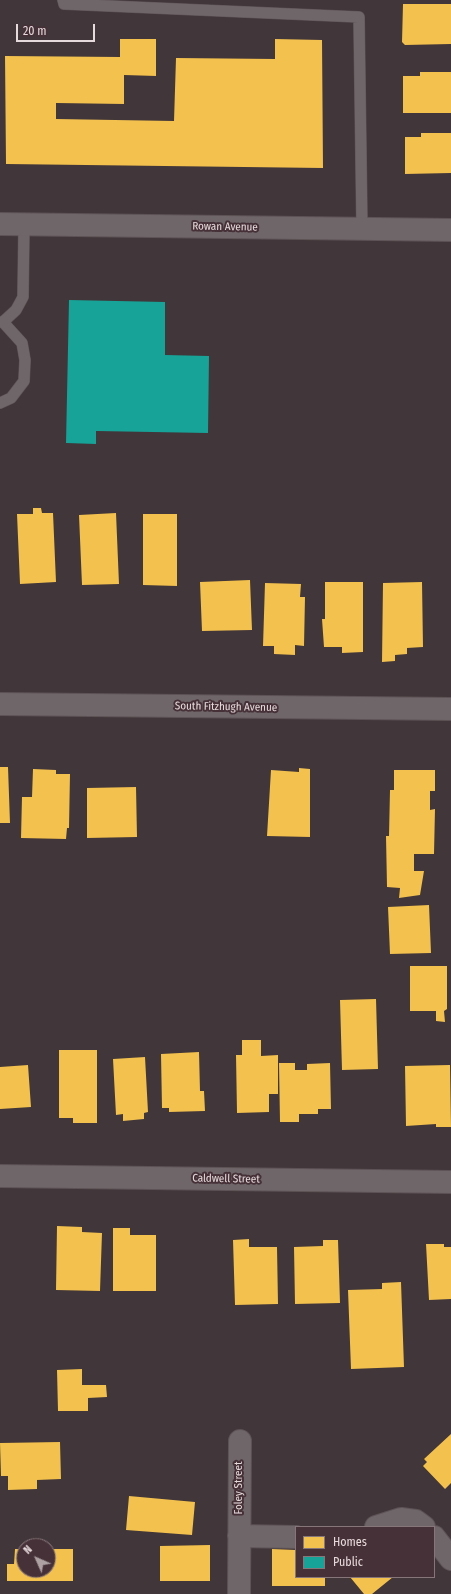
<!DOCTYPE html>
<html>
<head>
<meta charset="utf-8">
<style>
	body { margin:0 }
	#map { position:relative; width:451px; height:1594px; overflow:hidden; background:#413639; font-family:"Fira Sans Condensed",sans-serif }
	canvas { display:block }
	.legend { position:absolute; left:295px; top:1526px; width:140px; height:52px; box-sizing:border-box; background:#453137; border:1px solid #867579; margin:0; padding:5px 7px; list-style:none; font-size:12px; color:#e7dadd }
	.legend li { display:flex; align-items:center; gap:8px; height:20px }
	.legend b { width:20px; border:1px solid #867579 }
	.north { position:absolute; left:16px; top:1538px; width:40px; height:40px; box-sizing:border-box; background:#453137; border:1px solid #867579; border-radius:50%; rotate:315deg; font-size:11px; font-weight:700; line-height:16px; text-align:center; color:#e7dadd }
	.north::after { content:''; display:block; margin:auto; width:14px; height:18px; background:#ada1a4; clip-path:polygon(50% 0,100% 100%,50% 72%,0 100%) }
	.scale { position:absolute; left:16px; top:24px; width:79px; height:18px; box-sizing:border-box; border:2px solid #e7dadd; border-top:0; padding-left:5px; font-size:12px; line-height:14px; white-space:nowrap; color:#e7dadd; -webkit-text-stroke:3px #453137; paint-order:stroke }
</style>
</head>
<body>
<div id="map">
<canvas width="451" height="1594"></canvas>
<ul class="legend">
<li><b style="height:11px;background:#f2c14e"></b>Homes</li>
<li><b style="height:11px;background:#17a398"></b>Public</li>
</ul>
<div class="north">N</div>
<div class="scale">20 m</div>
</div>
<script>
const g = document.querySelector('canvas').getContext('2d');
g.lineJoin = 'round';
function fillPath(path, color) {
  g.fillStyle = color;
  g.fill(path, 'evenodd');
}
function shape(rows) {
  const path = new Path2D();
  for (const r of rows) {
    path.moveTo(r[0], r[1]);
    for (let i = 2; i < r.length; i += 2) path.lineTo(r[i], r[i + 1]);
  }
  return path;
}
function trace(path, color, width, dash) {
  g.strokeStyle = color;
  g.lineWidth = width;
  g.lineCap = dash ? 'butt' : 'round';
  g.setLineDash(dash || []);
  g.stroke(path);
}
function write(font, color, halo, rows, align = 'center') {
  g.font = font + ' "Fira Sans Condensed",sans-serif';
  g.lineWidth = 4;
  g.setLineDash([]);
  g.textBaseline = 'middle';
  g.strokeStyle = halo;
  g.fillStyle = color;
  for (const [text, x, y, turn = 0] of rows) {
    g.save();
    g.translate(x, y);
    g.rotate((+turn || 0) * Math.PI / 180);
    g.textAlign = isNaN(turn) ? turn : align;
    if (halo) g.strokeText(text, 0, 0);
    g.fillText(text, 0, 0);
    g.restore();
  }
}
const homes = shape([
	[403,4,451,4,451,44,405,45,402,42],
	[120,39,156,39,156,76,124,75,124,104,56,103,56,119,174,121,176,58,275,59,275,39,322,40,323,168,6,164,5,56,120,57],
	[420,72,451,72,451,113,403,113,403,76,420,76],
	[421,133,451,133,451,173,405,174,405,137,421,137],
	[33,508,41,508,42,513,53,513,56,582,20,584,17,514,33,514],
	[116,513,119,584,82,585,79,515],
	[143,514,177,514,177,586,143,585],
	[250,580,252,630,202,631,200,582],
	[325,582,363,582,363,652,342,653,342,647,324,647,322,619,325,619],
	[422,582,423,647,407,648,407,654,395,655,395,661,382,662,383,583],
	[265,583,301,584,300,597,305,597,304,646,295,645,295,655,274,654,274,646,263,646],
	[0,767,8,767,10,823,0,823],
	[299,768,310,769,310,837,267,836,271,770,299,772],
	[33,769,56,770,56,774,70,774,69,828,67,828,66,839,21,838,22,797,32,797],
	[394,770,435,770,435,791,430,791,430,810,435,809,434,854,414,854,414,871,424,871,420,895,399,898,400,888,387,887,386,836,389,836,390,790,394,790],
	[136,787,137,837,87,838,87,788],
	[429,905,431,953,390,954,388,907],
	[410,966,447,966,447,1009,444,1011,445,1022,436,1021,436,1011,410,1011],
	[376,999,378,1069,342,1070,340,1000],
	[242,1040,261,1040,261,1056,278,1055,278,1094,269,1094,269,1112,237,1113,236,1055,242,1055],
	[59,1050,97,1050,97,1123,73,1123,73,1118,59,1118],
	[199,1052,200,1091,204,1091,205,1111,169,1112,169,1108,162,1108,161,1054],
	[145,1057,148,1112,144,1113,144,1119,123,1121,123,1114,116,1115,113,1059],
	[279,1063,295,1063,295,1070,307,1070,307,1064,330,1063,331,1109,318,1109,318,1114,299,1114,299,1122,280,1122],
	[28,1065,31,1107,0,1109,0,1067],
	[450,1065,451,1127,436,1127,436,1124,406,1126,405,1066],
	[57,1226,82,1227,82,1232,102,1233,100,1291,56,1290],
	[113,1228,130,1228,130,1235,156,1235,156,1291,113,1291],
	[249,1239,249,1247,277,1247,278,1304,235,1305,233,1240],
	[323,1240,338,1240,340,1303,295,1304,294,1247,323,1246],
	[426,1244,444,1244,444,1247,451,1247,451,1299,429,1300],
	[401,1282,404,1367,351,1369,348,1290,382,1289,382,1283],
	[82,1369,82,1385,106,1385,107,1397,88,1398,88,1411,58,1411,57,1370],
	[451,1434,451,1483,445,1489,423,1466,427,1462,424,1459],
	[60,1442,61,1479,37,1480,37,1489,8,1490,8,1476,1,1476,0,1443],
	[129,1496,195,1502,192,1535,126,1530],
	[210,1545,210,1581,160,1581,160,1546],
	[15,1549,24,1549,24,1570,48,1570,48,1549,73,1549,73,1581,7,1581,7,1564,14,1564],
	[272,1549,296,1550,296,1577,325,1577,325,1586,272,1586],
	[350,1577,393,1577,372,1594,364,1594]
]);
const public = shape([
	[69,300,165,302,165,355,209,356,208,433,96,431,96,444,66,443]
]);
const lane = shape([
	[63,0,64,4,359,17,362,229],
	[0,322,3,322,16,310,23,297,24,225],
	[0,403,11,398,24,381,25,360,22,343,3,322]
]);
const street = shape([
	[0,224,451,230],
	[0,704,451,709],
	[0,1176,451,1182],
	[376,1527,401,1519,416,1521,424,1527],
	[239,1536,296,1537],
	[434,1537,451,1559],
	[239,1594,240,1441]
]);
const streetNames = [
	["Rowan Avenue",225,227,1],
	["South Fitzhugh Avenue",226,707,1],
	["Caldwell Street",226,1179,1],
	["Foley Street",239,1488,-90]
];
fillPath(homes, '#f2c14e');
fillPath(public, '#17a398');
trace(lane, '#5d5356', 12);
trace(street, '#5d5356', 24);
trace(lane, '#6f6669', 11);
trace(street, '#6f6669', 22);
write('11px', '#e7dadd', '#453137', streetNames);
</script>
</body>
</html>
